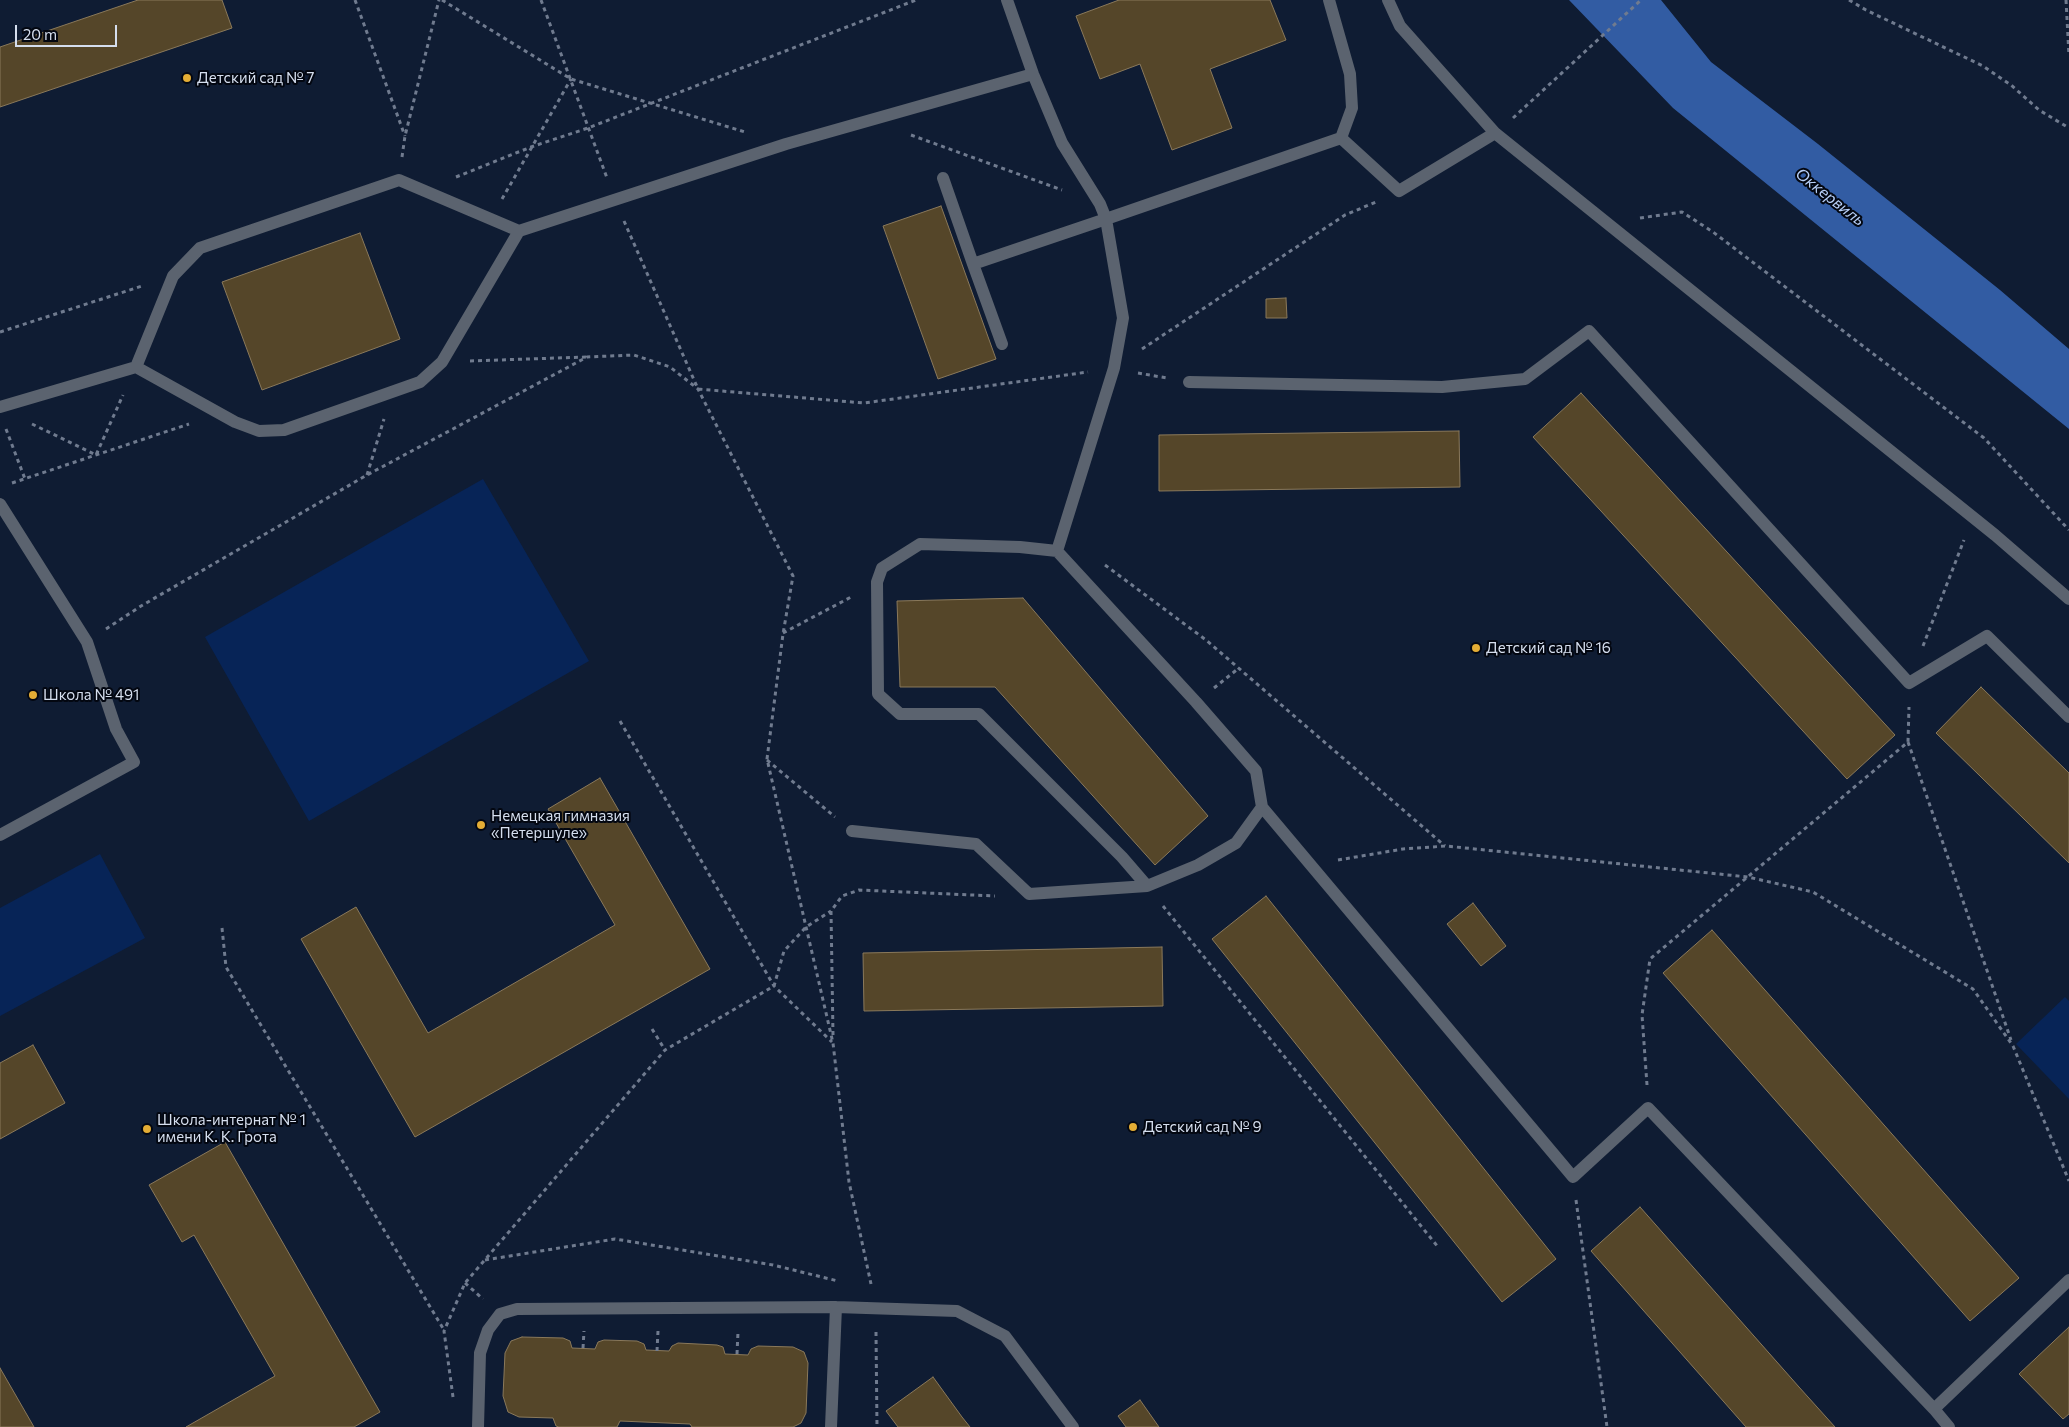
<!DOCTYPE html>
<html>
<head>
<meta charset="utf-8">
<style>
	body { margin:0 }
	#map { position:relative; width:2069px; height:1427px; overflow:hidden; background:#0f1c33; font-family:Commissioner,sans-serif }
	canvas { display:block }
	.scale { position:absolute; left:15px; top:25px; width:102px; height:22px; box-sizing:border-box; border:2px solid #d5deee; border-top:0; padding-left:6px; font-size:15px; line-height:18px; white-space:nowrap; color:#d5deee; -webkit-text-stroke:4px #030711; paint-order:stroke }
</style>
</head>
<body>
<div id="map">
<canvas width="2069" height="1427"></canvas>
<div class="scale">20 m</div>
</div>
<script>
const g = document.querySelector('canvas').getContext('2d');
g.lineJoin = 'round';
function fillPath(path, color) {
  g.fillStyle = color;
  g.fill(path, 'evenodd');
}
function shape(rows) {
  const path = new Path2D();
  for (const r of rows) {
    path.moveTo(r[0], r[1]);
    for (let i = 2; i < r.length; i += 2) path.lineTo(r[i], r[i + 1]);
  }
  return path;
}
function trace(path, color, width, dash) {
  g.strokeStyle = color;
  g.lineWidth = width;
  g.lineCap = dash ? 'butt' : 'round';
  g.setLineDash(dash || []);
  g.stroke(path);
}
function write(font, color, halo, rows, align = 'center') {
  g.font = font + ' Commissioner,sans-serif';
  g.lineWidth = 4;
  g.setLineDash([]);
  g.textBaseline = 'middle';
  g.strokeStyle = halo;
  g.fillStyle = color;
  for (const [text, x, y, turn = 0] of rows) {
    g.save();
    g.translate(x, y);
    g.rotate((+turn || 0) * Math.PI / 180);
    g.textAlign = isNaN(turn) ? turn : align;
    if (halo) g.strokeText(text, 0, 0);
    g.fillText(text, 0, 0);
    g.restore();
  }
}
const green = shape([
	[483,479,589,661,309,821,205,637],
	[100,854,145,938,0,1016,0,908],
	[2065,997,2069,1001,2069,1099,2016,1044]
]);
const water = shape([
	[1569,0,1661,0,1711,62,1818,144,2000,290,2069,349,2069,429,1673,108]
]);
const building = shape([
	[138,0,222,0,232,28,0,107,0,47,138,0],
	[1119,0,1270,0,1286,40,1210,69,1232,128,1172,150,1140,64,1100,79,1076,16,1119,0],
	[941,206,996,359,938,379,883,226,941,206],
	[360,233,400,339,262,390,222,282,360,233],
	[1286,298,1287,318,1266,318,1266,299,1286,298],
	[1581,393,1895,735,1847,779,1533,437,1581,393],
	[1459,431,1460,487,1159,491,1159,435,1459,431],
	[1023,598,1208,816,1155,865,995,687,900,687,897,601,1023,598],
	[1981,687,2069,773,2069,863,1936,733,1981,687],
	[600,778,710,969,415,1137,301,939,356,907,428,1033,615,925,548,809,600,778],
	[1266,896,1556,1259,1502,1302,1212,939,1266,896],
	[1473,903,1506,946,1481,966,1447,924,1473,903],
	[1712,930,2019,1278,1970,1321,1663,973,1712,930],
	[1162,947,1163,1006,864,1011,863,953,1162,947],
	[33,1045,65,1103,0,1139,0,1063,33,1045],
	[225,1142,380,1412,354,1427,186,1427,275,1376,194,1235,182,1242,149,1185,225,1142],
	[1640,1207,1799,1387,1835,1427,1746,1427,1591,1251,1640,1207],
	[2069,1327,2069,1414,2063,1419,2019,1374,2069,1327],
	[522,1337,563,1338,570,1341,572,1348,595,1349,598,1342,604,1340,637,1341,644,1344,646,1350,669,1351,672,1346,678,1343,717,1345,723,1347,725,1354,748,1355,751,1349,758,1346,793,1347,804,1352,808,1363,806,1413,801,1423,793,1427,692,1427,690,1424,620,1421,617,1427,559,1427,556,1426,553,1418,519,1417,508,1412,503,1396,505,1353,511,1341,522,1337],
	[0,1368,34,1427,0,1427,0,1368],
	[933,1377,962,1417,970,1427,898,1427,886,1411,933,1377],
	[1140,1400,1159,1427,1126,1427,1118,1416,1140,1400]
]);
const path = shape([
	[355,0,405,136],
	[442,0,571,79,745,132],
	[541,0,607,178],
	[1849,0,1866,10,1983,66,2011,85,2039,110,2069,128],
	[2066,0,2069,56],
	[1513,118,1641,0],
	[911,135,1062,190],
	[402,157,405,136,439,0],
	[456,177,531,147,588,128,916,0],
	[502,199,571,79],
	[1640,218,1682,212,1713,232,1984,438,2069,530],
	[624,221,698,389,864,403,1088,372],
	[0,332,142,286],
	[1142,349,1345,215,1376,202],
	[470,361,586,357],
	[1138,373,1167,378],
	[32,424,96,455,123,395],
	[6,429,25,479],
	[367,475,384,419],
	[12,483,189,424],
	[1105,565,1206,640,1445,846],
	[106,629,141,606,367,475,587,357,634,355,670,367,698,389,793,576,783,634,767,759,833,1043,849,1182,871,1284],
	[783,633,853,596],
	[1923,646,1964,540],
	[1214,688,1239,668],
	[620,721,774,986,832,1042],
	[1908,742,2011,1040],
	[767,760,835,817],
	[1338,860,1403,849,1446,846,1748,877,1813,892,1973,989,2013,1046,2069,1181],
	[1163,906,1438,1247],
	[222,928,226,967,444,1330],
	[652,1029,665,1050],
	[833,1035,831,911,842,896,859,890,995,896],
	[1647,1085,1642,1015,1650,959,1908,742,1909,707],
	[1576,1200,1607,1427],
	[485,1260,615,1239,773,1265,838,1281],
	[465,1283,483,1299],
	[876,1332,877,1427],
	[583,1348,584,1331],
	[657,1351,658,1331],
	[737,1354,738,1332],
	[453,1397,444,1331,465,1283,665,1050,774,986,784,951,806,927,831,911]
]);
const minor = shape([
	[1007,0,1033,74,1062,143,1100,204,1106,219,1341,138,1352,108,1350,74,1329,0],
	[1388,0,1400,26,1495,133,1995,535,2069,599],
	[1341,138,1399,191,1495,133],
	[973,264,1002,344],
	[136,367,173,276,200,248,399,180,519,231],
	[1189,382,1442,387,1525,379,1589,331,1909,683,1987,636,2069,717],
	[0,407,136,367,235,422,259,431,284,430,420,382,442,362,519,231,786,144,1033,74],
	[0,504,87,642,116,729,134,762,0,835],
	[1057,551,1020,547,920,544,882,568,877,582,878,694,900,714,979,714,1122,857,1147,886],
	[1262,807,1573,1177,1648,1108,1934,1409],
	[852,831,976,844,1029,894,1147,886,1198,865,1236,843,1262,807,1256,771,1196,702,1057,551,1114,368,1123,318,1106,219,973,264,943,178],
	[478,1427,480,1353,488,1330,500,1314,517,1309,836,1307,957,1311,1005,1336,1073,1427],
	[831,1427,836,1307],
	[1949,1427,1934,1409,2069,1280]
]);
const markers = [
	[187,78,5,"#e4ad35"],
	[1476,648,5,"#e4ad35"],
	[33,695,5,"#e4ad35"],
	[481,825,5,"#e4ad35"],
	[1133,1127,5,"#e4ad35"],
	[147,1129,5,"#e4ad35"]
];
const poiNames = [
	["Детский сад № 7",197,78],
	["Детский сад № 16",1486,648],
	["Школа № 491",43,695],
	["Немецкая гимназия",491,816],
	["«Петершуле»",491,833],
	["Школа-интернат № 1",157,1120],
	["имени К. К. Грота",157,1137],
	["Детский сад № 9",1143,1127]
];
const waterNames = [
	["Оккервиль",1830,197,38]
];
fillPath(green, '#072457');
fillPath(water, '#325ca3');
fillPath(building, '#554629');
trace(building, '#8a795b', 1);
trace(path, '#707b8f', 3, [4, 4]);
trace(minor, '#5b636f', 12);
for (const [x, y, r, color] of markers) {
  const dot = new Path2D();
  dot.arc(x, y, r, 0, 2 * Math.PI);
  g.fillStyle = color;
  g.fill(dot);
  trace(dot, '#030711', 2);
}
write('15px', '#d5deee', '#030711', poiNames, 'left');
write('italic 16px', '#b7cff7', '#030711', waterNames);
</script>
</body>
</html>
